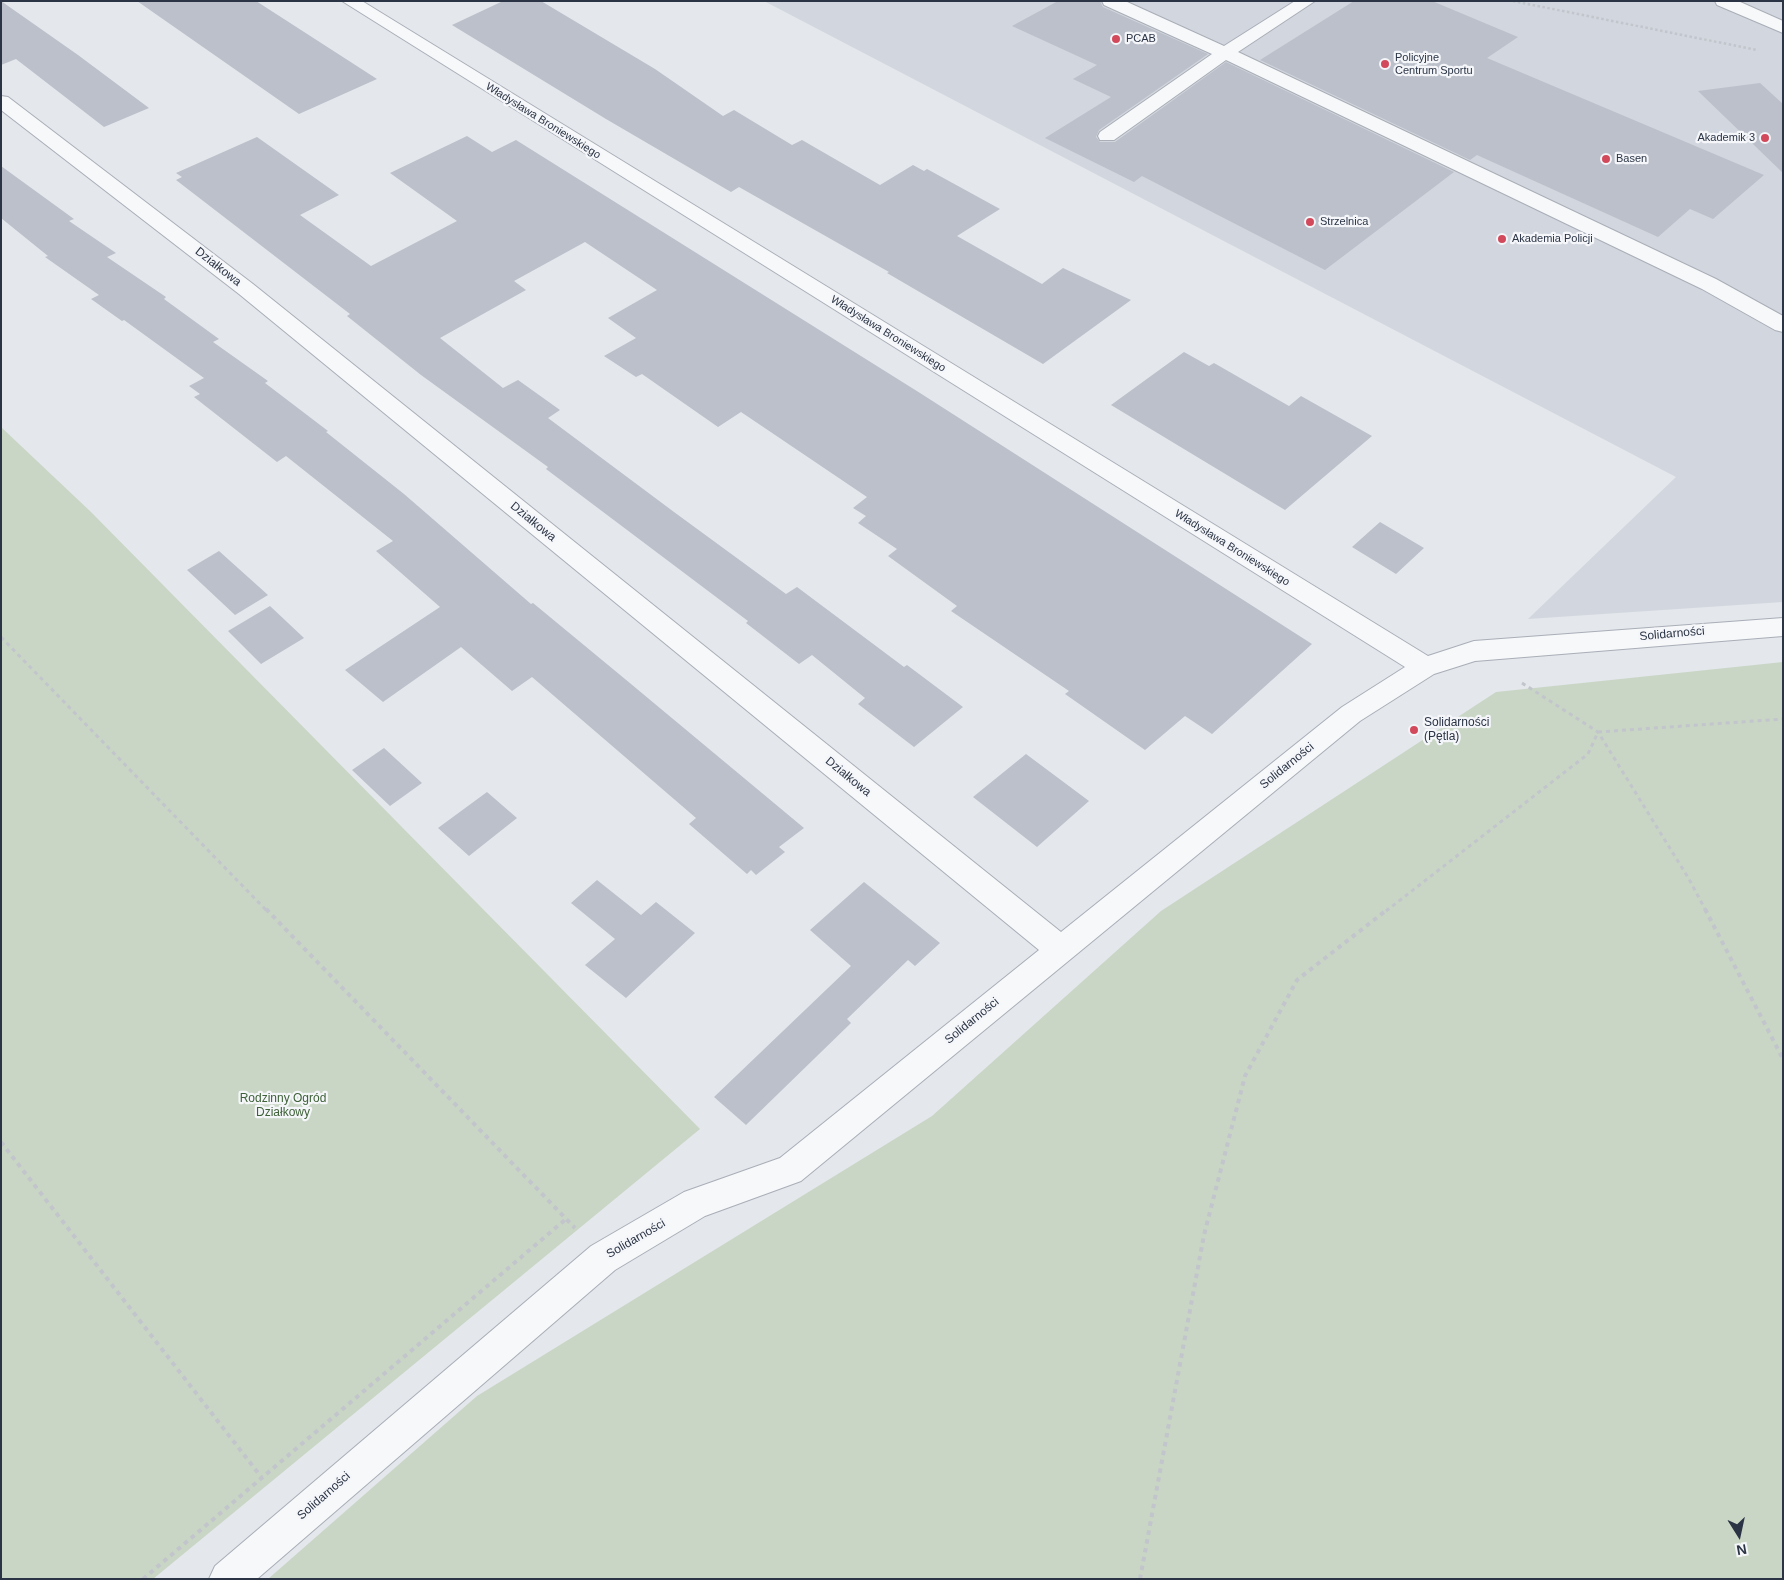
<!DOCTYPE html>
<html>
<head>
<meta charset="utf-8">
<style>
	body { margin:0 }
	#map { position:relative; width:1784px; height:1580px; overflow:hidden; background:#e4e7ec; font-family:Helvetica,sans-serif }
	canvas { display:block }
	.frame { position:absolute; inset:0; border:2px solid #2b3445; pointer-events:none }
	.north { position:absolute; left:1714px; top:1510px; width:50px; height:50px; -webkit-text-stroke:4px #f4f6f9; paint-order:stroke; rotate:170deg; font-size:14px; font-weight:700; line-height:20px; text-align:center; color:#2b3445 }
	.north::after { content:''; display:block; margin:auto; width:18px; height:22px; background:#2b3445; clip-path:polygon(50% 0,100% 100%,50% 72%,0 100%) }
</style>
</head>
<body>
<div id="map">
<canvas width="1784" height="1580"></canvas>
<div class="frame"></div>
<div class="north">N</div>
</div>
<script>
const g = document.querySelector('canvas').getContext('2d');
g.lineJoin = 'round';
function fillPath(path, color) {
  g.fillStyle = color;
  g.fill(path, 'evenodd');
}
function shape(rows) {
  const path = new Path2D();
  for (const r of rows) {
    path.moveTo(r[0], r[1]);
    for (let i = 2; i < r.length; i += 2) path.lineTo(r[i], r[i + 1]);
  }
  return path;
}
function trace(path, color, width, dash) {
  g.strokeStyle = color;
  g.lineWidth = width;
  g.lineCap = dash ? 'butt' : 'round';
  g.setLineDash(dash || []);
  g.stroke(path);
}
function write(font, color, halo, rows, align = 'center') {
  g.font = font + ' Helvetica,sans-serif';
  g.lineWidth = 4.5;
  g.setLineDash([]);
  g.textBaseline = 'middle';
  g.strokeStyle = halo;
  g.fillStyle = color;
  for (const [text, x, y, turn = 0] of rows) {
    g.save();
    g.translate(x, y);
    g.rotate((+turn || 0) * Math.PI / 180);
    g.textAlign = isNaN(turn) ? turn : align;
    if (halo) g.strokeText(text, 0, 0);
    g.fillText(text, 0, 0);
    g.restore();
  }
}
const built = shape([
	[764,1,1783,1,1783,602,1528,619,1676,477]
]);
const green = shape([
	[1,427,91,512,700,1129,153,1579,1,1579],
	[1783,662,1783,1579,268,1579,477,1396,932,1116,1161,911,1496,692]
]);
const building = shape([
	[1,1,78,55,149,108,104,127,16,59,1,65],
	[137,1,256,1,377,79,299,114],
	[503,1,541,1,655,69,723,116,734,110,792,145,802,140,880,185,913,165,924,171,927,169,1000,209,957,236,1042,284,1063,268,1131,300,1043,364,887,273,889,272,739,187,731,192,606,119,452,25],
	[1058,1,1100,1,1103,7,1208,54,1099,130,1096,137,1100,142,1115,142,1226,62,1454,172,1325,270,1142,176,1134,182,1045,138,1111,97,1073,79,1097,65,1012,26],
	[1354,1,1432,1,1518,37,1487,58,1764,175,1713,219,1690,209,1658,237,1477,155,1470,160,1260,60],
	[1760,83,1783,104,1783,173,1698,91],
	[467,136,492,152,516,140,920,393,1312,644,1212,734,1185,716,1145,750,1065,694,1069,691,951,611,957,606,888,556,897,549,858,523,866,516,853,508,867,497,741,412,718,427,642,374,636,377,604,356,636,338,608,318,657,290,585,242,514,281,526,290,440,338,503,388,518,380,560,410,548,418,674,512,786,594,797,587,904,667,907,665,963,707,914,747,858,704,865,698,812,655,799,664,746,623,748,621,546,469,548,467,421,375,347,316,350,314,176,180,182,177,176,173,257,137,339,195,300,215,371,266,457,221,390,173],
	[1,166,74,219,69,221,116,253,107,257,166,297,164,299,219,339,213,342,268,381,265,383,328,431,326,432,404,494,531,604,533,603,625,679,804,828,779,847,785,852,756,875,751,870,747,874,689,824,696,818,532,677,512,691,461,647,383,702,345,670,440,607,376,551,393,541,286,456,277,462,194,397,200,394,189,386,204,378,124,320,122,321,91,299,99,295,45,257,48,256,1,218],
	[1184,352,1209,366,1214,363,1289,406,1301,396,1372,436,1285,510,1111,405],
	[1380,522,1424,548,1396,574,1352,547],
	[219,551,268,595,235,615,187,570],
	[270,606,304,638,261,664,228,631],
	[384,748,422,783,390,806,352,770],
	[1026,754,1089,801,1037,847,973,797],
	[487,792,517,818,469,856,438,828],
	[597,880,641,915,656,902,695,933,626,998,585,965,615,939,571,903],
	[864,882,940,943,915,966,908,960,847,1019,851,1023,746,1125,714,1097,851,966,810,930]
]);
const pathFar2 = shape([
	[1513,1,1757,50]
]);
const pathFar1 = shape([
	[1,637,267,911],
	[1522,683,1598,732,1689,879,1706,911],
	[1386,911,1588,754,1598,732,1783,719]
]);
const path = shape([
	[266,909,575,1228],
	[1705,909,1783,1059],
	[1,1142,262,1478],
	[143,1579,566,1219],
	[1140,1579,1204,1235,1245,1076,1297,980,1388,909]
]);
const minor = shape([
	[342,1,362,1,1428,656,1474,641,1783,618,1783,636,1475,661,1434,674,1360,721,801,1181,705,1216,615,1270,257,1579,209,1579,215,1566,591,1246,684,1192,780,1158,1039,950,239,294,1,110,1,96,8,97,253,284,1061,932,1342,707,1405,667,342,1],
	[1102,1,1125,1,1224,46,1295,1,1315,1,1238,52,1716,279,1783,316,1783,332,1775,330,1702,289,1226,60,1114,140,1100,140,1098,136,1100,132,1212,54,1104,5,1102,1],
	[1715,1,1738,1,1783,21,1783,33,1717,5,1715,1]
]);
const markers = [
	[1116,39,5,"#d1495b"],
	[1385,64,5,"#d1495b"],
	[1765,138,5,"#d1495b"],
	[1606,159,5,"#d1495b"],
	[1310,222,5,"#d1495b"],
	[1502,239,5,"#d1495b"],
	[1414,730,5,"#d1495b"]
];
const farPoinames = [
	["PCAB",1126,39],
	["Policyjne",1395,58],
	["Centrum Sportu",1395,71],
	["Akademik 3",1755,138,"right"],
	["Basen",1616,159],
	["Strzelnica",1320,222],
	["Akademia Policji",1512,239]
];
const farStreetnames = [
	["Władysława Broniewskiego",543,121,32],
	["Władysława Broniewskiego",888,334,32],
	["Władysława Broniewskiego",1232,548,32]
];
const streetNames = [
	["Działkowa",218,267,38],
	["Działkowa",533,522,39],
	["Solidarności",1672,634,-5],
	["Solidarności",1287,766,-39],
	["Działkowa",848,777,39],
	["Solidarności",972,1021,-39],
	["Solidarności",636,1239,-30],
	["Solidarności",324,1496,-41]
];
const poiNames = [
	["Solidarności",1424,723],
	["(Pętla)",1424,737]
];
const parkNames = [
	["Rodzinny Ogród",283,1099],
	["Działkowy",283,1113]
];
fillPath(built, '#d2d6de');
fillPath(green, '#c9d6c5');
fillPath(building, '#bbc0ca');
trace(minor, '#a9aeb7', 2);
trace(pathFar2, '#c2c5cb', 2.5, [2.5, 2.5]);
trace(pathFar1, '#c2c5cb', 3, [4, 4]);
trace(path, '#c2c5cb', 4, [4.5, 4.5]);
fillPath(minor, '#f7f8fa');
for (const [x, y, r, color] of markers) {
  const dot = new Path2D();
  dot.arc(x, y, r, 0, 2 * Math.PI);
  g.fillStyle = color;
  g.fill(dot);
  trace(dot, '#f4f6f9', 2);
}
write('11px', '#2b3445', '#f4f6f9', farPoinames, 'left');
write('11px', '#2b3445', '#f4f6f9', farStreetnames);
write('12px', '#2b3445', '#f4f6f9', streetNames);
write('12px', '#2b3445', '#f4f6f9', poiNames, 'left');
write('12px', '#3f6138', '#f4f6f9', parkNames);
</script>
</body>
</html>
